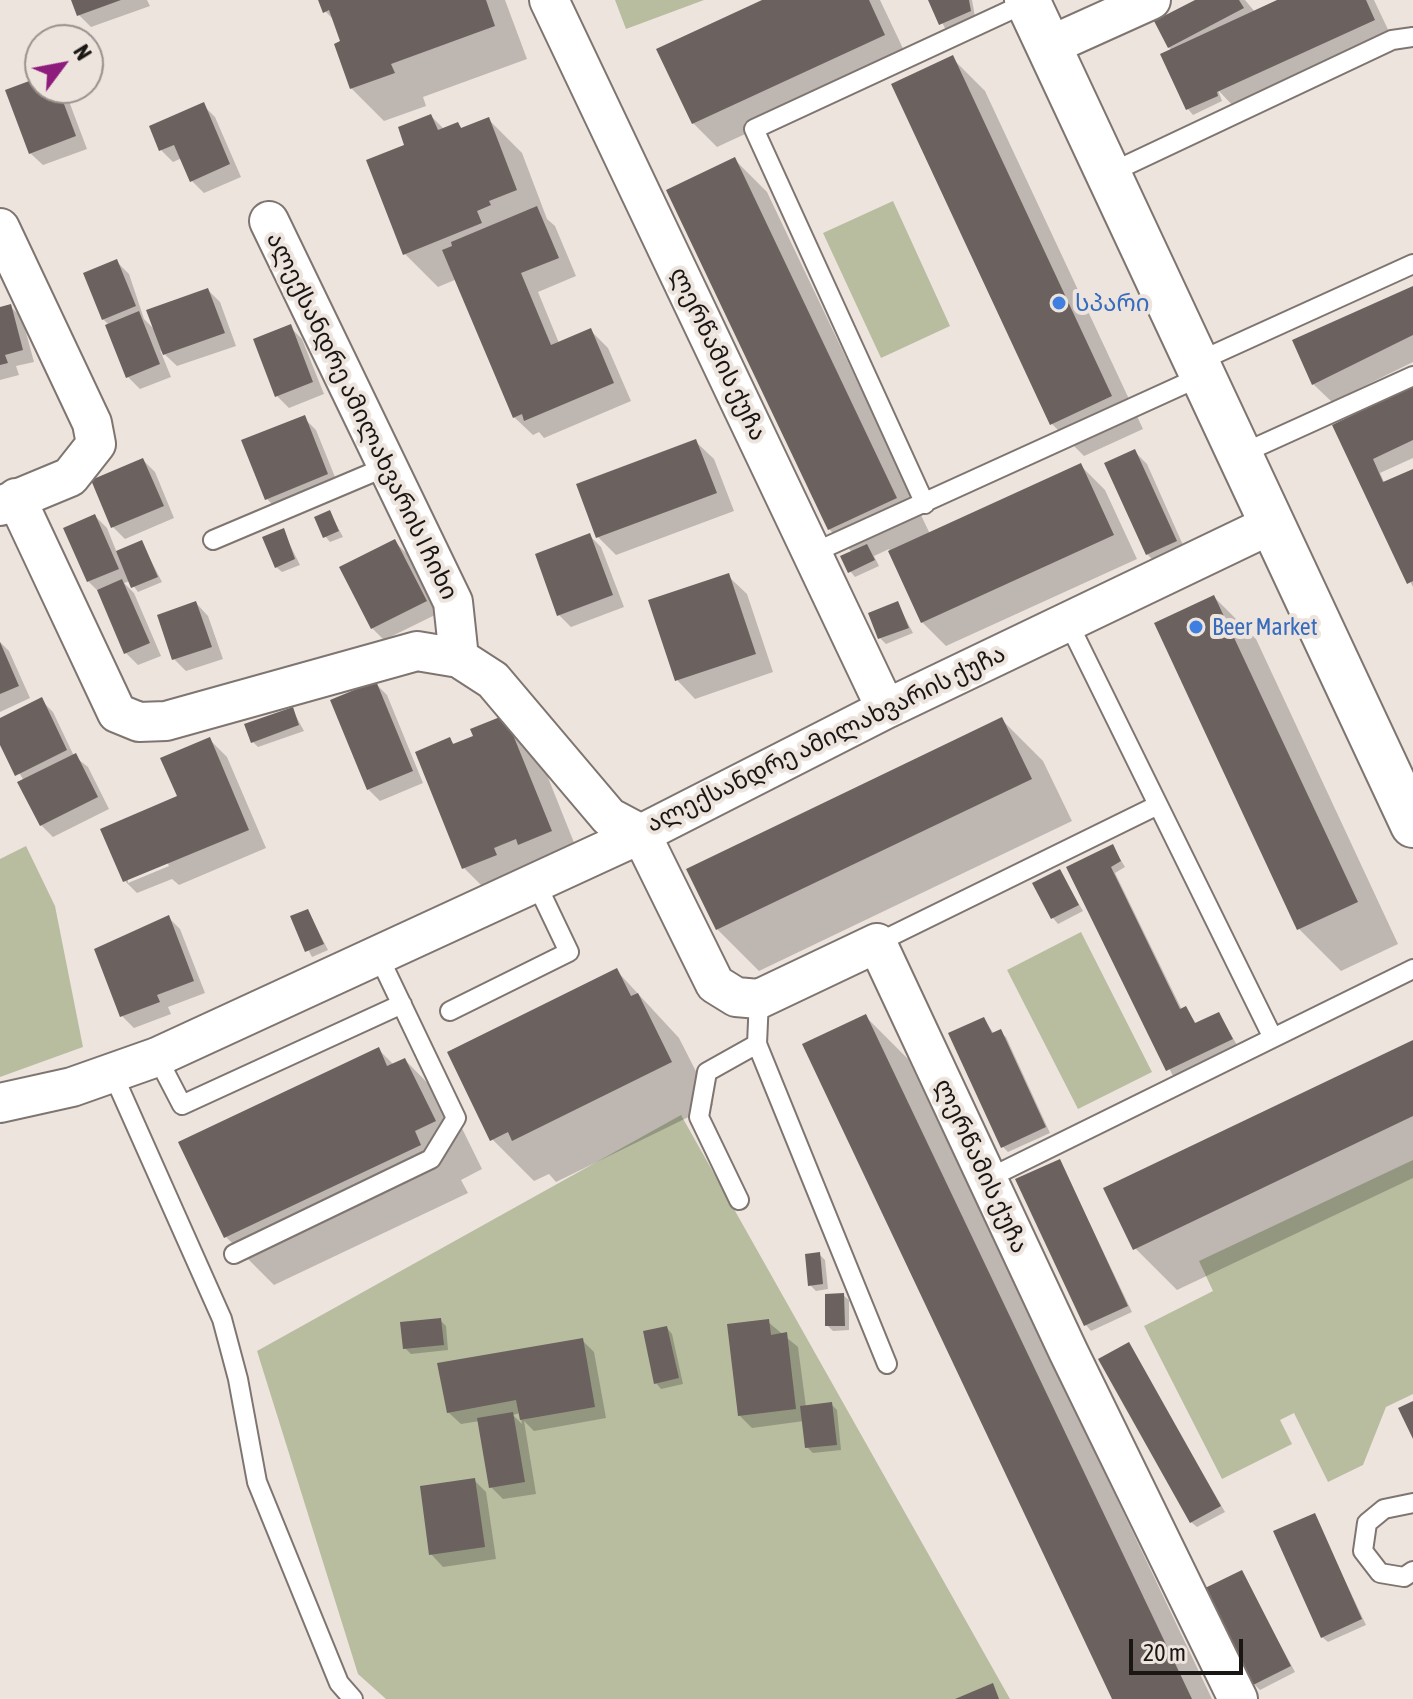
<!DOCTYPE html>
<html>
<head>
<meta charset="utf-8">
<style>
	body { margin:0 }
	#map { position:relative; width:1413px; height:1699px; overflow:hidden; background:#eee4de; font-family:"Asap Condensed",sans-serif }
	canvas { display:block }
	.north { position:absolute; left:24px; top:24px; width:80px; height:80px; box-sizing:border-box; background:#eee4de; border:2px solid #99928d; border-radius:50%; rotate:58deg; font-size:22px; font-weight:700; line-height:32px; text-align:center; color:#191614 }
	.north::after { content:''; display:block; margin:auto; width:28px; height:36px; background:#8e1c7d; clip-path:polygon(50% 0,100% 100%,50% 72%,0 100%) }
	.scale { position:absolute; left:1129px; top:1639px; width:114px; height:36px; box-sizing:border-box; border:4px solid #191614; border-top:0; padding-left:10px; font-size:24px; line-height:28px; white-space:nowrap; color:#191614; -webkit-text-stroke:6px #eee4de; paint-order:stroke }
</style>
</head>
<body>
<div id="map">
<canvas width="1413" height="1699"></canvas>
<div class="north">N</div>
<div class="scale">20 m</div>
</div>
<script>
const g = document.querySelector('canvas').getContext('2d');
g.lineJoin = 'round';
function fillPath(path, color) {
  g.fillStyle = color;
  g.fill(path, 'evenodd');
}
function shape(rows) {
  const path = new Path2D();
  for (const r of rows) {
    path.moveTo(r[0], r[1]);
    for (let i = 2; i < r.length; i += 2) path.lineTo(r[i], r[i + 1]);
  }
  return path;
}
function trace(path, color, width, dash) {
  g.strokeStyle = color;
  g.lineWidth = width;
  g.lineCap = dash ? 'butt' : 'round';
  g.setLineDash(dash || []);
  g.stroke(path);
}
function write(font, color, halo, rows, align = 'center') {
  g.font = font + ' "Asap Condensed","Noto Sans Georgian",sans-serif';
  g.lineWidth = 8;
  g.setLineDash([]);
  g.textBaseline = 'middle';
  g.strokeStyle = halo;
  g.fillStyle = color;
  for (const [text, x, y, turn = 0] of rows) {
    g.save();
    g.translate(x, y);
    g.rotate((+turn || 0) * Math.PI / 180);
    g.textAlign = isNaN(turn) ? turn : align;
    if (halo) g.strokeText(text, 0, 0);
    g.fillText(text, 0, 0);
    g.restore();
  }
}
const green = shape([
	[615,0,704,0,626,29],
	[893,201,950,326,881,358,823,233],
	[26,846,55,906,83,1047,0,1077,0,859],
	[1081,932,1152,1072,1078,1109,1007,970],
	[681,1115,1010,1699,386,1699,358,1674,257,1351],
	[1413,1160,1413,1394,1386,1407,1363,1465,1328,1482,1294,1413,1280,1420,1292,1444,1222,1479,1144,1326,1213,1291,1199,1261]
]);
const shadow = shape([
	[73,0,147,0,150,6,91,27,79,15],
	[321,0,505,0,527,59,423,97,426,106,384,121,351,88,343,42,336,22,325,11],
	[767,0,880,0,908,59,717,147,693,123],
	[930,0,972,0,975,17,946,30],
	[1200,0,1245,0,1255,12,1282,0,1374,0,1392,38,1236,109,1218,90,1222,101,1193,115,1188,109,1169,46],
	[952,58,985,91,1143,429,1084,456,1051,423],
	[40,79,40,88,64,88,87,149,43,165,30,153],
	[203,105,215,117,241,177,204,193,192,181,182,158,173,162,161,150],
	[431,116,445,130,458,124,463,130,489,120,522,153,547,219,555,226,576,276,538,292,559,343,590,330,608,348,631,401,544,438,539,432,533,435,514,417,457,279,438,287,405,254,407,146],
	[734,159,767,192,930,534,1081,466,1105,490,1137,559,946,646,922,622,889,549,874,556,879,566,855,577,850,571,853,553,829,529],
	[117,262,129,274,144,319,156,331,208,290,220,302,236,346,177,366,160,350,171,377,140,389,128,377,109,325,103,319],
	[1413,288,1413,362,1332,402,1313,384],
	[10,306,22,318,34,362,16,366,19,375,0,380,0,309],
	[290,327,302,339,324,394,289,408,277,396],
	[1413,389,1413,458,1380,473,1385,484,1413,471,1413,587,1335,426],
	[304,418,316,430,339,487,279,511,267,499],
	[695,441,714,459,734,511,616,555,598,537],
	[1134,451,1147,464,1187,554,1159,566,1147,554],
	[143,460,155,472,174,518,125,539,113,527],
	[330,513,343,537,330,542,325,536],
	[95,516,107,528,117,553,142,543,162,582,138,592,130,581,124,583,134,593,161,656,138,665,126,653,100,593,88,581],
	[283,531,300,565,282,572,276,567],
	[589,535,601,547,624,607,571,627,559,615],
	[395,542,407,554,437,614,384,640,372,628],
	[728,576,747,594,773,672,695,699,677,680],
	[1214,597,1256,639,1398,944,1341,971,1299,929],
	[196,603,208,616,223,659,186,671,174,659],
	[898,604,913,633,886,644,880,638],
	[0,642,9,651,30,698,0,712],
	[375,683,387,695,423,783,380,801,368,789],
	[41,700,53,712,74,756,88,767,109,809,53,837,41,825,24,781,0,740,0,720],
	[292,709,304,731,258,747,253,742],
	[504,718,537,750,583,865,497,901,464,868,450,740,455,745,475,737],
	[1001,719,1043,761,1072,821,759,971,717,929,689,870],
	[209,739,227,757,266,848,179,885,172,879,137,893,125,881,103,830,180,797],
	[167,862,169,866,128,883,128,878],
	[1113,847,1125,867,1115,873,1182,1010,1186,1009,1197,1025,1219,1014,1237,1045,1173,1076,1069,868],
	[1060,872,1083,911,1058,924,1053,918],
	[308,911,328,950,312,957,292,918],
	[168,917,180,929,205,993,168,1007,171,1014,134,1028,122,1016],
	[617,971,679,1038,713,1105,556,1182,549,1174,534,1181,492,1139],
	[866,1017,908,1059,1212,1699,1114,1699],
	[984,1019,994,1034,1000,1032,1006,1037,1050,1133,1008,1152,1002,1146],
	[1413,1042,1413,1178,1177,1290,1135,1248],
	[378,1049,394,1065,405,1060,452,1108,482,1169,461,1180,468,1193,274,1285,226,1237],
	[1060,1161,1132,1312,1091,1331,1086,1325],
	[819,1254,825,1260,828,1289,816,1291,810,1285],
	[843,1295,849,1300,849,1330,833,1331,827,1325],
	[440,1320,446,1326,448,1350,411,1354,405,1348],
	[768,1322,798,1347,806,1407,831,1404,837,1410,841,1450,813,1453,807,1447,804,1421,752,1428,740,1416],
	[667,1328,672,1334,683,1384,661,1389,656,1383],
	[582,1340,594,1352,606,1418,534,1431,524,1421,536,1494,503,1499,491,1487,480,1421,461,1424,448,1412],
	[520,1413,522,1424,513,1415],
	[1128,1344,1225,1512,1197,1527,1191,1522],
	[474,1480,486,1492,496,1559,443,1567,431,1554],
	[1314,1515,1366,1625,1328,1642,1322,1637],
	[1241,1572,1295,1672,1260,1690,1254,1684]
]);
const building = shape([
	[71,0,121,0,77,16],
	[318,0,486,0,495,26,391,64,395,73,350,89,334,44,340,41,329,10,323,13],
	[762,0,869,0,885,35,692,124,656,49],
	[928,0,969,0,971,11,939,25],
	[1195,0,1239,0,1244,8,1168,48,1154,21],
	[1277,0,1366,0,1375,20,1217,92,1218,96,1186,110,1160,54],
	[953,55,1112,396,1050,425,891,84],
	[40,77,40,88,58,88,76,136,29,154,5,90],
	[204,102,230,164,190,182,174,145,159,151,149,126],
	[431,114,438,130,458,122,461,128,489,117,517,190,489,201,491,205,477,211,482,223,403,255,366,160,404,145,398,127],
	[735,157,897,498,828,530,666,190],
	[537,206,559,258,521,273,551,345,591,328,614,383,524,421,522,414,513,418,442,250,452,246,451,242],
	[117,259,136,306,102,320,83,273],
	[1413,286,1413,335,1312,385,1292,340],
	[208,288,225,333,163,355,146,310],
	[11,304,23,350,5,355,8,363,0,365,0,307],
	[139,311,160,364,126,378,105,325],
	[291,324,313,382,275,397,253,339],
	[1413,386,1413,440,1373,459,1383,482,1413,469,1413,581,1407,584,1332,425],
	[305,415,328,474,265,500,241,440],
	[696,439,717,493,596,538,576,484],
	[1135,449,1177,541,1146,555,1104,463],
	[143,458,164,506,111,528,91,480],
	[1081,463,1114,535,921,623,888,551],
	[330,510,339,531,323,538,314,517],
	[95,514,119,569,87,582,63,528],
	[284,528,295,559,275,568,262,537],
	[590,533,613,595,557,616,535,554],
	[395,539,427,601,371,629,339,567],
	[142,540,158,577,131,588,116,551],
	[867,544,875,560,848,573,840,556],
	[729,573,756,654,675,681,648,600],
	[122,579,150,643,124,654,97,590],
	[1214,595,1358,902,1297,930,1154,623],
	[196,601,212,647,172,660,157,615],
	[898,601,909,628,878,639,868,613],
	[0,642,19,686,0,694],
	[376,681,413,771,367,790,330,700],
	[42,697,67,750,15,776,0,745,0,718],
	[293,707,299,725,251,743,244,724],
	[505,715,552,831,518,845,516,839,494,848,497,855,462,869,415,752,450,737,453,744,473,736,470,729],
	[1002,717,1032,779,716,930,686,869],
	[210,737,249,830,123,882,100,829,177,796,160,758],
	[76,753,98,797,40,826,17,782],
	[1113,844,1121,861,1111,867,1180,1009,1186,1006,1195,1023,1219,1012,1233,1039,1166,1071,1066,867],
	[1060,869,1079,905,1051,919,1032,883],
	[308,909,324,944,305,952,290,916],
	[169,915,194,981,157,995,160,1002,120,1017,94,949],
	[617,968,631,996,638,993,672,1062,512,1141,508,1132,490,1141,447,1052],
	[866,1014,1192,1699,1112,1699,802,1044],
	[984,1017,992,1033,1001,1029,1046,1127,1001,1148,948,1033],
	[1413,1040,1413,1116,1133,1250,1103,1188],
	[379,1047,387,1066,405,1058,436,1121,415,1131,421,1145,224,1238,178,1142],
	[1060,1159,1128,1306,1084,1326,1015,1179],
	[820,1252,823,1284,808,1286,805,1254],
	[844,1293,845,1326,825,1326,825,1294],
	[441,1318,444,1345,403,1349,400,1322],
	[769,1319,771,1335,787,1332,796,1409,738,1416,727,1324],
	[667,1326,679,1378,654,1384,643,1331],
	[583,1338,595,1407,520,1420,516,1400,447,1413,437,1363],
	[1129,1342,1221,1506,1190,1523,1098,1359],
	[1413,1401,1413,1439,1398,1408],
	[832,1402,837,1445,805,1448,800,1406],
	[513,1412,525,1482,489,1488,477,1418],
	[475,1478,485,1547,429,1555,420,1486],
	[1315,1513,1362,1619,1321,1638,1273,1531],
	[1242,1570,1291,1666,1253,1685,1203,1589],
	[993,1683,999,1699,955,1699]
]);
const lane = shape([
	[1108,174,1392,40,1413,37],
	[1195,363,1413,264],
	[1239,455,1413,376],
	[925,504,754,129,1028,2],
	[213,540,388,466],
	[813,553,1202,376],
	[877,943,1158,805],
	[759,999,757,1044,887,1364],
	[450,1011,569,952,537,885],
	[1273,1038,1413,969],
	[157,1057,182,1105,402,1004],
	[112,1072,222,1319,238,1379,257,1482,339,1683,353,1699],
	[987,1179,1273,1038,1067,620],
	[739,1200,699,1117,707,1072,757,1044],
	[234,1254,431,1159,456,1118,379,957],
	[1413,1503,1384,1509,1367,1523,1363,1551,1380,1573,1404,1577,1413,1571]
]);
const street = shape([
	[549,0,886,709],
	[1049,46,1151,0],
	[269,221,453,602,459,658],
	[0,228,92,423,96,444,70,477,0,506],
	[16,498,117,713,139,722,166,721,417,651,459,658,493,680,609,817,641,834,886,709,1272,524],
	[0,1103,72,1087,157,1057,641,834,715,984,736,997,759,999,877,943,1068,1351,1238,1699]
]);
const secondary = shape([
	[1027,0,1413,825]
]);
const markers = [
	[1059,303,8,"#3f7fe0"],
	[1196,627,8,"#3f7fe0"]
];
const shopNames = [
	["სპარი",1075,303],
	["Beer Market",1212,627]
];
const streetNames = [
	["ლერწამის ქუჩა",718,354,64],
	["ალექსანდრე ამილახვარის I ჩიხი",362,416,64],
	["ალექსანდრე ამილახვარის ქუჩა",826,739,-26],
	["ლერწამის ქუჩა",981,1166,65]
];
fillPath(green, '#b8bda0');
fillPath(shadow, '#0003');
fillPath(building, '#6b615e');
trace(lane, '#7f7570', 22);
trace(street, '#7f7570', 42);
trace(secondary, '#7f7570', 48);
trace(lane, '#fff', 18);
trace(street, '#fff', 38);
trace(secondary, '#fff', 44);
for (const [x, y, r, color] of markers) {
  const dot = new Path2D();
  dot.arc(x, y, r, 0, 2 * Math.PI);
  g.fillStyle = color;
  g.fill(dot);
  trace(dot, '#eee4de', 3);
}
write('24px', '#366cbe', '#eee4de', shopNames, 'left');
write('24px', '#191614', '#eee4de', streetNames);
</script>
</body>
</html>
